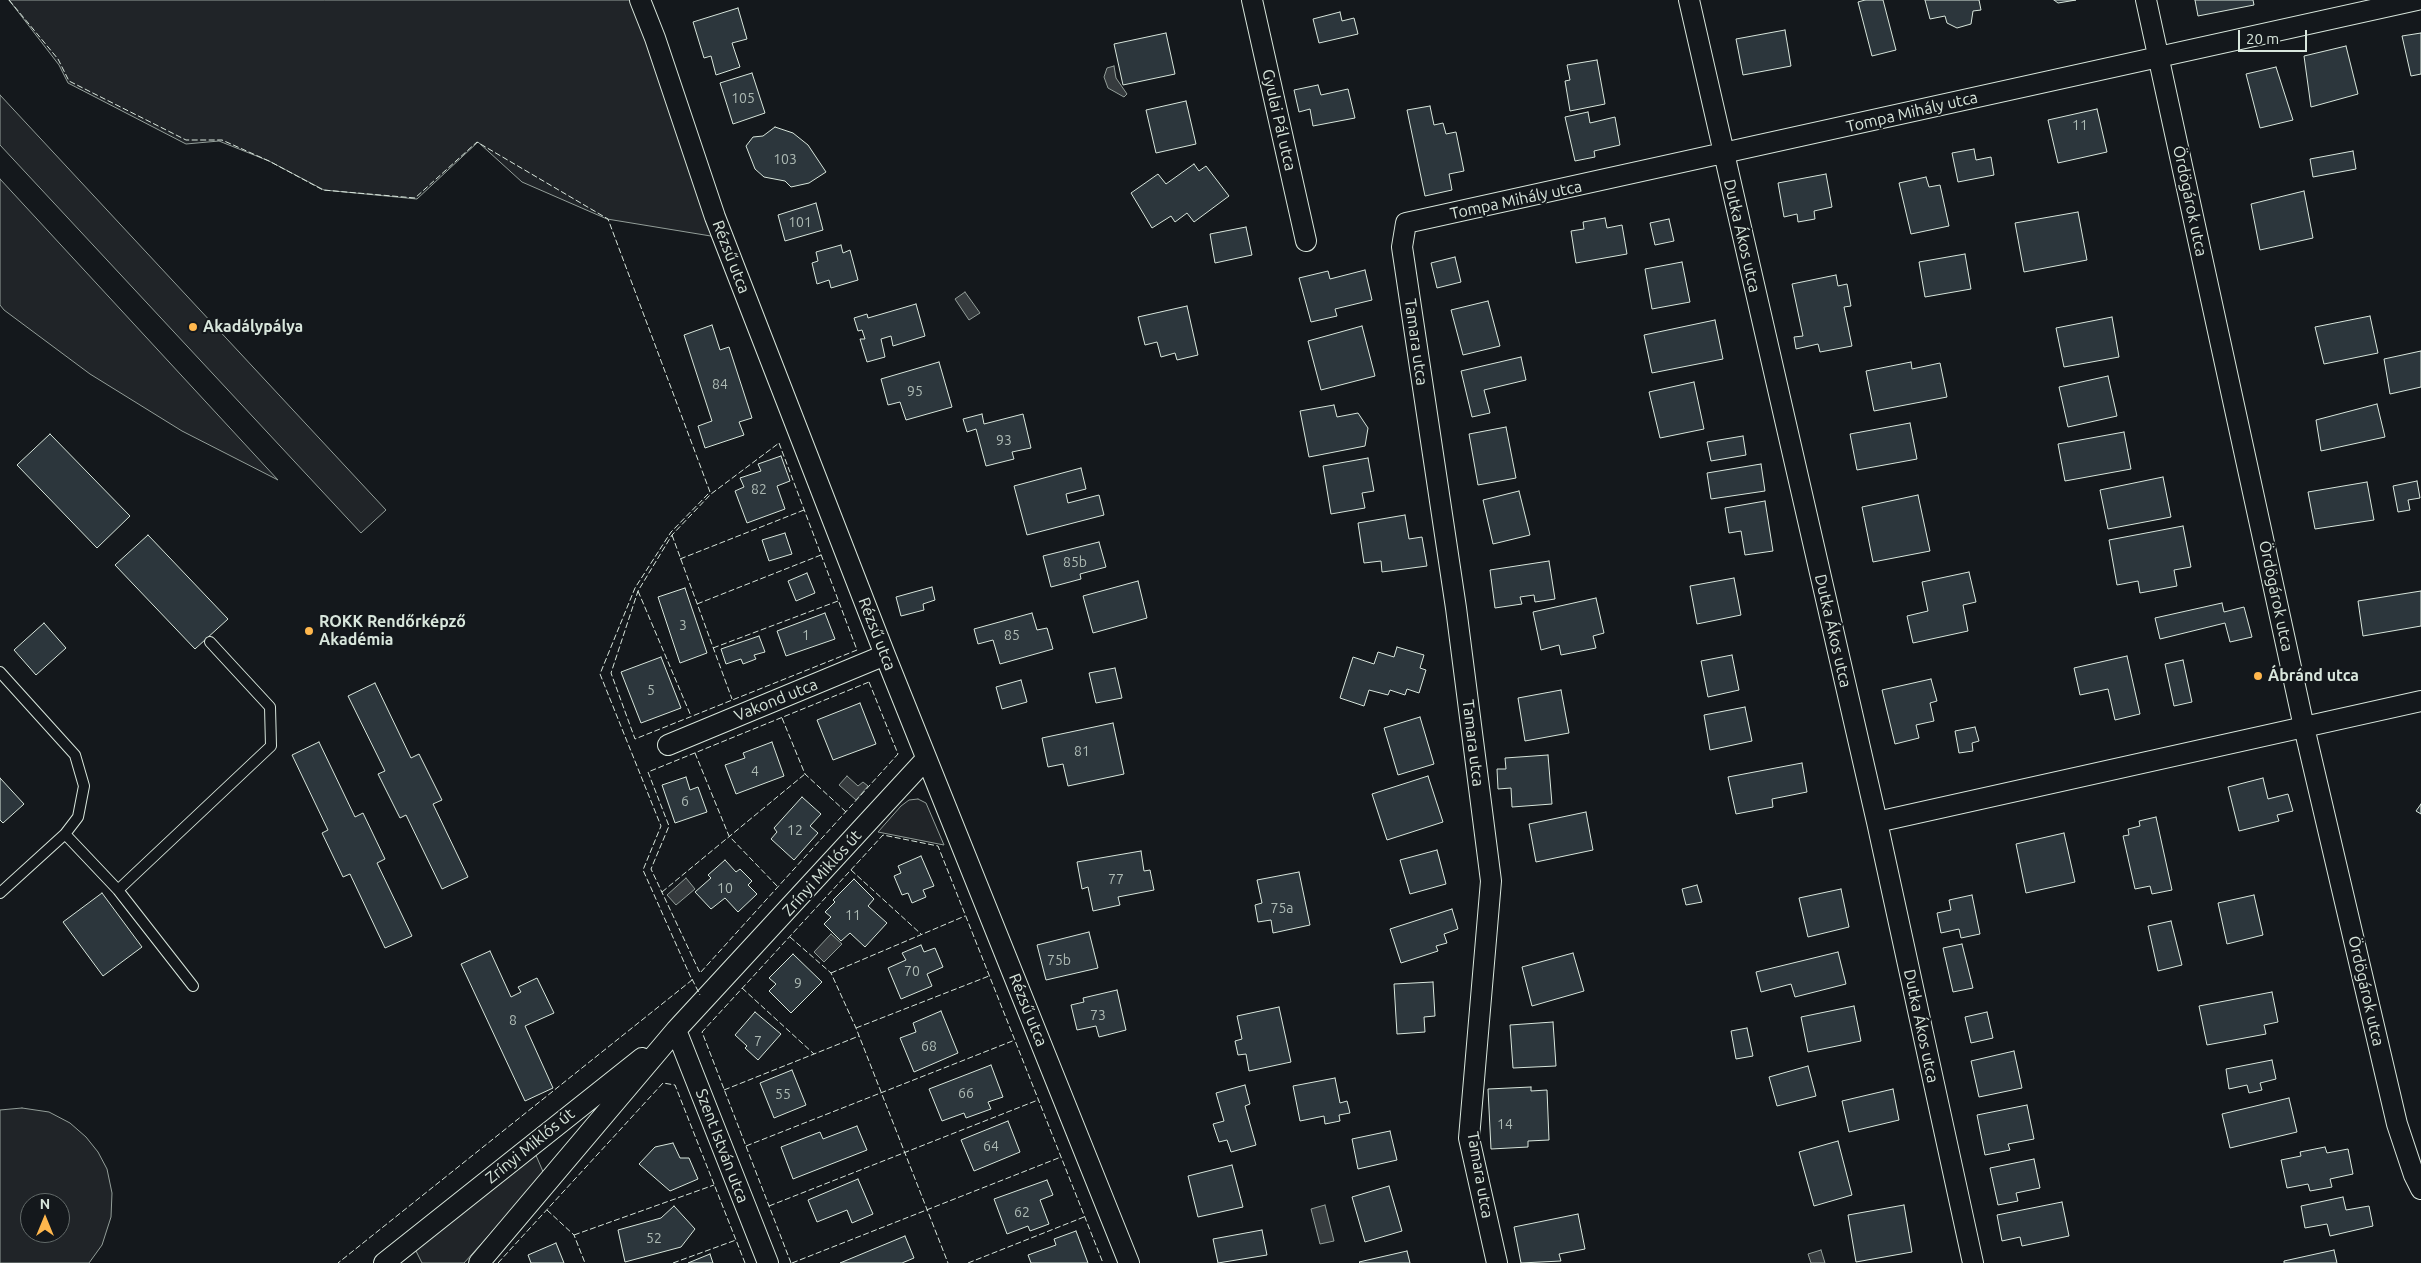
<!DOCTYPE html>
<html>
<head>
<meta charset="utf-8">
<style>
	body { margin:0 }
	#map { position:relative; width:2421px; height:1263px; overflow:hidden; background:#14181c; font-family:Ubuntu,sans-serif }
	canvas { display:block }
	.north { position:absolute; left:20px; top:1193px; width:50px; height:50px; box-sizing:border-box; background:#14181c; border:1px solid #626a69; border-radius:50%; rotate:0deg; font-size:14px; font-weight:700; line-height:20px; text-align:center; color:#d8e6dc }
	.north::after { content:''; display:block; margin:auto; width:18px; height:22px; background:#ffb74d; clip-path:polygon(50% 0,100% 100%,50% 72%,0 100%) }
	.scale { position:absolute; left:2238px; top:30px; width:69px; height:22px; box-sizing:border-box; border:2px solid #d8e6dc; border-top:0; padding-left:6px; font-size:15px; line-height:18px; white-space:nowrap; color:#d8e6dc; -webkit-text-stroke:4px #14181c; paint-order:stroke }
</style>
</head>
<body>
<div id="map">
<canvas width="2421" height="1263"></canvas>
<div class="north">N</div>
<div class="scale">20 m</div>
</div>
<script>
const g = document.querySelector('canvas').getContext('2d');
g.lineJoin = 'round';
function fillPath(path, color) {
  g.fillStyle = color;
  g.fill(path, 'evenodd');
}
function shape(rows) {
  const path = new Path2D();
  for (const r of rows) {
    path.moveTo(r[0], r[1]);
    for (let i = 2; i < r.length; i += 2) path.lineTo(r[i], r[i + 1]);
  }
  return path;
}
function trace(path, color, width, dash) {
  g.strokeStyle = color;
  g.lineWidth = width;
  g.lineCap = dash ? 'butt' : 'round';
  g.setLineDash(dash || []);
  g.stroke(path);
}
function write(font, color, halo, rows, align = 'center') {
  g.font = font + ' Ubuntu,sans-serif';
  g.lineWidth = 4;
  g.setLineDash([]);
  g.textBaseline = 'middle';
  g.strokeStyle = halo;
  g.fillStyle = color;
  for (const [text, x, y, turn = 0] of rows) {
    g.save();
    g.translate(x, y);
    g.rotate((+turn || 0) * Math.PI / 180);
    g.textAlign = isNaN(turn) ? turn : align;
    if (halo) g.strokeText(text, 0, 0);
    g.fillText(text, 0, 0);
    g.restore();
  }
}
const green = shape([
	[9,0,640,0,723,238,607,219,522,182,478,142,417,199,324,190,269,161,219,141,186,144,68,83,59,65,9,0],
	[0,95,386,510,361,533,0,145,0,95],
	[0,179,278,480,182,431,90,374,4,310,0,305,0,179],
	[918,799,926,803,944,845,878,832,901,806,909,800,918,799],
	[22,1108,49,1112,70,1123,86,1137,98,1152,107,1169,112,1193,111,1217,102,1245,89,1263,0,1263,0,1110,22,1108],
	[30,1203,60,1203,60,1233,30,1233,30,1203],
	[535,1153,544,1174,464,1263,422,1263,414,1247,535,1153]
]);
const water = shape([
	[1114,66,1116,78,1127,94,1124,97,1108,88,1104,77,1107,68,1114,66],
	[965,292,980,313,969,320,955,299,965,292],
	[847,776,858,786,863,782,868,786,856,800,839,785,847,776],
	[686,878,695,889,676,905,667,895,686,878],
	[831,934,842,944,824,962,814,952,831,934],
	[1325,1205,1334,1241,1320,1244,1311,1209,1325,1205],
	[1821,1250,1825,1263,1811,1263,1808,1254,1821,1250]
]);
const building = shape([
	[1865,0,1883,0,1896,50,1872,56,1858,2,1865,0],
	[1925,0,1979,0,1981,10,1973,11,1971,24,1957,28,1947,23,1945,16,1930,19,1925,0],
	[2054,0,2076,0,2058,3,2054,0],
	[2195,0,2253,0,2254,5,2198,16,2195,0],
	[738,8,747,39,732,43,740,67,716,75,711,56,704,58,693,22,738,8],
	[1340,12,1342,21,1354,18,1358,34,1319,43,1313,19,1340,12],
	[1785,30,1791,66,1743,75,1736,39,1785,30],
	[1166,33,1175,74,1123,85,1114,44,1166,33],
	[2421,33,2421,74,2411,76,2402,36,2421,33],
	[2346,46,2358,94,2311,107,2304,56,2346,46],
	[1597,60,1605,104,1570,111,1565,81,1570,80,1567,65,1597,60],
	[2276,67,2293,120,2260,128,2246,74,2276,67],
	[752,73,765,113,733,124,720,83,752,73],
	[1318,85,1321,95,1348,89,1355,118,1313,126,1310,109,1299,112,1294,90,1318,85],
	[1186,101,1196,144,1156,153,1146,110,1186,101],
	[1430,106,1434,125,1443,123,1446,134,1456,132,1464,171,1449,174,1452,190,1425,196,1407,110,1430,106],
	[2097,109,2107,152,2058,163,2048,120,2097,109],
	[1588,112,1590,123,1615,117,1620,145,1594,151,1595,157,1575,161,1565,117,1588,112],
	[775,127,793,133,808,145,826,172,809,183,791,187,785,181,764,177,755,169,746,146,753,137,763,136,775,127],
	[1974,149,1976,160,1991,157,1994,175,1958,182,1952,153,1974,149],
	[2353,151,2356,169,2313,177,2310,159,2353,151],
	[1194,164,1199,171,1206,166,1229,196,1194,222,1187,213,1175,222,1171,216,1152,228,1131,193,1158,174,1166,184,1194,164],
	[1826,174,1832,207,1814,211,1815,219,1798,222,1797,214,1784,217,1778,183,1826,174],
	[1926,177,1929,187,1940,185,1949,226,1911,234,1899,183,1926,177],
	[2304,191,2313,238,2260,250,2251,204,2304,191],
	[816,203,823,230,785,241,778,215,816,203],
	[2078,212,2087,260,2024,272,2015,223,2078,212],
	[1605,218,1607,228,1622,225,1627,254,1576,263,1571,231,1584,229,1583,222,1605,218],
	[1669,219,1674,241,1655,245,1650,223,1669,219],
	[1246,227,1252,255,1215,263,1210,234,1246,227],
	[841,245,843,253,850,250,858,280,831,288,829,280,817,284,812,263,818,261,816,252,841,245],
	[1965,254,1971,289,1925,297,1919,262,1965,254],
	[1455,257,1461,282,1437,288,1431,263,1455,257],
	[1682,262,1690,302,1652,309,1645,269,1682,262],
	[1365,270,1372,300,1335,309,1337,316,1311,322,1299,278,1328,271,1330,279,1365,270],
	[1836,275,1838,286,1847,284,1851,306,1844,307,1852,346,1820,352,1818,344,1796,349,1794,337,1803,336,1792,284,1836,275],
	[1488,301,1500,346,1463,355,1451,310,1488,301],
	[916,304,925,336,893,346,891,336,881,339,885,357,867,362,860,339,865,339,862,330,858,331,854,318,867,314,868,318,916,304],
	[1187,306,1198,355,1177,360,1175,353,1161,357,1157,342,1145,345,1138,317,1187,306],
	[2370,316,2378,353,2324,364,2315,327,2370,316],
	[2112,317,2119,357,2064,367,2056,328,2112,317],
	[1715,320,1723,359,1652,373,1644,335,1715,320],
	[712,325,720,350,729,347,752,418,739,422,744,435,705,448,698,426,712,421,684,335,712,325],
	[1362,326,1375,376,1321,390,1308,341,1362,326],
	[2421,351,2421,387,2390,394,2384,359,2421,351],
	[1521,357,1526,380,1484,390,1490,413,1472,417,1461,371,1521,357],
	[939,362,952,407,906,420,900,402,888,405,881,379,939,362],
	[1911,362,1912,369,1940,363,1947,397,1874,411,1866,371,1911,362],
	[2108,376,2117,416,2068,427,2059,387,2108,376],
	[1694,382,1704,429,1660,438,1649,392,1694,382],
	[2377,404,2385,437,2321,451,2316,420,2377,404],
	[1334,405,1337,417,1358,413,1368,428,1365,446,1309,457,1300,411,1334,405],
	[982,414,984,424,1023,414,1031,448,1012,452,1014,459,986,466,976,429,967,432,963,419,982,414],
	[1910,423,1917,459,1857,470,1850,434,1910,423],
	[1506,427,1516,478,1478,485,1469,434,1506,427],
	[2124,432,2131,469,2065,481,2058,444,2124,432],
	[50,434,130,516,97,548,17,465,50,434],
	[1743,436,1746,455,1711,461,1707,442,1743,436],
	[781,456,790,481,777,486,785,509,747,523,735,491,744,487,740,478,761,471,758,464,781,456],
	[1368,458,1374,491,1362,493,1365,508,1331,514,1323,466,1368,458],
	[1761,464,1765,491,1711,499,1707,473,1761,464],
	[1081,468,1086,489,1066,494,1068,503,1099,495,1104,515,1027,535,1014,486,1081,468],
	[2163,477,2171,517,2108,529,2100,490,2163,477],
	[2417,481,2420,498,2408,500,2410,510,2398,512,2393,486,2417,481],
	[2367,482,2374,520,2315,529,2308,492,2367,482],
	[1519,491,1530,535,1493,544,1483,500,1519,491],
	[1918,495,1930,551,1873,562,1862,507,1918,495],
	[1765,501,1773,551,1745,555,1741,531,1729,533,1725,508,1765,501],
	[1405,515,1409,539,1422,537,1427,566,1382,572,1381,561,1364,563,1358,523,1405,515],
	[2183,526,2191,567,2174,570,2177,586,2140,593,2138,581,2117,585,2109,540,2183,526],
	[785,533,792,554,769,561,762,540,785,533],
	[148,535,228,619,195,649,115,565,148,535],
	[1099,542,1106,567,1080,574,1081,579,1051,587,1043,556,1099,542],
	[1549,561,1555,599,1535,602,1534,595,1520,597,1522,604,1495,608,1490,570,1549,561],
	[1969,572,1976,602,1963,605,1968,631,1913,643,1907,616,1928,611,1922,582,1969,572],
	[807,573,815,593,796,601,788,581,807,573],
	[1734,578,1741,615,1697,624,1690,586,1734,578],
	[1138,581,1147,618,1093,633,1083,596,1138,581],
	[932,587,935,600,923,604,924,610,901,616,896,597,932,587],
	[685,588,707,653,680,663,658,597,685,588],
	[2421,591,2421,626,2363,636,2358,601,2421,591],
	[1596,598,1604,633,1593,636,1596,648,1561,655,1559,645,1541,650,1533,612,1596,598],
	[2222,603,2224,612,2244,607,2252,637,2230,642,2225,623,2160,639,2155,618,2222,603],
	[825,613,835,639,786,656,777,631,825,613],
	[1032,613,1037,630,1047,628,1053,649,1000,664,993,640,978,644,974,629,1032,613],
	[44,623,66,648,36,675,14,650,44,623],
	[759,636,765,652,754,655,756,659,743,664,741,659,726,664,721,649,759,636],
	[1397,647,1424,655,1420,668,1426,670,1419,693,1407,689,1405,695,1390,690,1388,695,1369,690,1364,706,1340,698,1353,657,1374,664,1378,652,1394,657,1397,647],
	[1732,655,1739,690,1708,697,1701,661,1732,655],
	[2127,656,2140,714,2115,720,2108,689,2080,695,2074,668,2127,656],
	[661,657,681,708,641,723,621,672,661,657],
	[2183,660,2192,702,2174,706,2165,664,2183,660],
	[1115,668,1122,698,1096,703,1089,673,1115,668],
	[1931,679,1937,701,1930,703,1934,721,1916,725,1919,738,1895,744,1882,690,1931,679],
	[1021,680,1027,702,1002,709,996,687,1021,680],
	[375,683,411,758,419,754,442,800,433,804,468,877,442,889,406,815,400,818,378,774,385,771,348,696,375,683],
	[1561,690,1569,733,1525,741,1518,698,1561,690],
	[860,703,876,744,833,760,817,720,860,703],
	[1745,707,1752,741,1710,750,1704,715,1745,707],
	[1420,717,1434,764,1398,775,1384,728,1420,717],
	[1113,723,1124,774,1068,786,1063,764,1048,767,1042,738,1113,723],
	[1975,727,1979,741,1972,743,1973,751,1959,753,1955,731,1975,727],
	[319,742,355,817,363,813,385,859,377,863,412,936,385,948,350,874,343,877,322,833,328,830,292,755,319,742],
	[772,742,784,776,736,794,725,765,745,758,743,753,772,742],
	[1548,755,1552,804,1512,807,1511,788,1498,789,1497,769,1506,769,1505,758,1548,755],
	[1802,763,1807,792,1772,799,1773,807,1736,814,1728,777,1802,763],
	[1428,776,1443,822,1387,840,1372,794,1428,776],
	[686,777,690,790,698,787,707,812,675,823,662,785,686,777],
	[0,778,24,804,3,823,0,820,0,778],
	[2263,778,2268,799,2288,794,2293,811,2277,815,2279,821,2239,831,2228,787,2263,778],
	[802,797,821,814,810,826,818,833,794,860,771,839,777,832,774,828,802,797],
	[2421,804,2421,814,2416,811,2421,804],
	[1586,812,1593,850,1536,862,1529,824,1586,812],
	[2156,817,2172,890,2152,894,2150,886,2135,889,2123,836,2129,835,2128,829,2140,826,2139,821,2156,817],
	[2064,833,2075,882,2026,893,2016,844,2064,833],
	[1437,850,1446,884,1410,894,1400,860,1437,850],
	[1141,851,1144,871,1150,870,1154,890,1118,897,1120,905,1093,911,1088,887,1082,889,1077,862,1141,851],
	[921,856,934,886,923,890,926,897,912,903,908,893,902,895,894,876,901,873,898,866,921,856],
	[725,860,736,872,740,869,752,881,748,885,757,894,738,912,725,898,711,909,695,892,711,878,708,875,725,860],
	[1299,872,1310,925,1273,933,1271,920,1258,922,1255,905,1262,903,1257,880,1299,872],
	[854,879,874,899,868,906,887,923,865,947,850,933,841,941,824,924,831,917,825,912,835,902,833,900,854,879],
	[1697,885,1702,902,1686,905,1682,889,1697,885],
	[1841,889,1849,927,1808,937,1799,898,1841,889],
	[102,893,142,947,103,976,63,922,102,893],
	[1972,895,1980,934,1961,938,1959,929,1941,933,1937,913,1951,910,1949,900,1972,895],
	[2254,895,2263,935,2227,944,2218,903,2254,895],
	[1452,909,1458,929,1444,934,1447,943,1436,946,1438,951,1401,963,1390,929,1452,909],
	[2171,921,2182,965,2158,971,2148,926,2171,921],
	[1089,932,1098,968,1046,980,1037,945,1089,932],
	[1962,944,1973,988,1953,992,1943,948,1962,944],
	[921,945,924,952,935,948,943,967,927,974,932,986,901,999,888,968,906,960,902,953,921,945],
	[490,951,511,997,521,992,518,987,537,978,554,1013,525,1026,553,1088,525,1101,461,964,490,951],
	[1838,952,1846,984,1795,997,1791,984,1761,992,1756,972,1838,952],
	[1573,953,1584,991,1532,1006,1522,967,1573,953],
	[793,954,822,982,791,1013,769,991,776,984,769,978,793,954],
	[1433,982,1435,1016,1424,1017,1425,1032,1397,1034,1394,984,1433,982],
	[1117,990,1126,1030,1099,1037,1096,1026,1077,1030,1071,1005,1084,1002,1083,998,1117,990],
	[2272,992,2278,1022,2264,1025,2266,1034,2207,1045,2199,1006,2272,992],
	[1854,1006,1861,1041,1808,1052,1801,1017,1854,1006],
	[1279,1007,1291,1062,1249,1071,1246,1054,1238,1055,1235,1041,1242,1039,1237,1016,1279,1007],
	[941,1011,958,1053,914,1072,900,1038,916,1032,913,1023,941,1011],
	[755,1012,781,1034,758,1060,745,1048,747,1046,735,1035,755,1012],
	[1987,1012,1993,1038,1971,1043,1965,1017,1987,1012],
	[1553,1022,1556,1066,1513,1068,1510,1025,1553,1022],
	[1747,1028,1753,1056,1736,1059,1731,1031,1747,1028],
	[2014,1051,2022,1088,1979,1097,1971,1061,2014,1051],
	[2272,1060,2276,1079,2260,1083,2262,1090,2249,1093,2247,1085,2229,1089,2226,1069,2272,1060],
	[991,1065,1003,1097,988,1102,991,1109,966,1118,964,1113,942,1121,929,1089,991,1065],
	[1808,1066,1816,1096,1777,1106,1769,1077,1808,1066],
	[792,1070,806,1105,774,1118,760,1083,792,1070],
	[1335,1078,1340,1103,1347,1101,1350,1113,1339,1115,1340,1121,1325,1124,1324,1116,1300,1121,1293,1086,1335,1078],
	[1245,1085,1250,1104,1245,1106,1256,1145,1231,1152,1227,1140,1219,1142,1213,1124,1224,1121,1216,1093,1245,1085],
	[1531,1087,1531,1091,1547,1090,1549,1140,1528,1141,1528,1147,1491,1149,1488,1089,1531,1087],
	[1893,1089,1899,1120,1849,1132,1842,1101,1893,1089],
	[2289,1098,2297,1132,2230,1148,2222,1114,2289,1098],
	[2027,1105,2034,1139,2008,1144,2010,1150,1985,1155,1977,1115,2027,1105],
	[1008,1121,1020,1152,974,1171,961,1140,1008,1121],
	[857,1126,867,1150,793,1179,781,1147,820,1132,823,1139,857,1126],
	[1390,1131,1397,1160,1358,1169,1352,1139,1390,1131],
	[1838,1141,1852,1195,1814,1206,1799,1152,1838,1141],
	[673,1143,680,1158,689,1158,698,1179,670,1191,639,1164,655,1147,673,1143],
	[2325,1147,2327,1153,2348,1149,2353,1174,2330,1179,2332,1187,2310,1191,2308,1184,2287,1188,2281,1160,2301,1156,2300,1152,2325,1147],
	[2034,1159,2040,1188,2016,1193,2018,1201,1998,1205,1990,1168,2034,1159],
	[1232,1165,1243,1207,1198,1217,1188,1176,1232,1165],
	[858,1179,873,1214,852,1223,847,1210,817,1222,808,1200,858,1179],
	[1047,1180,1053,1195,1040,1200,1049,1224,1030,1231,1028,1226,1007,1234,994,1199,1047,1180],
	[1389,1186,1402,1231,1365,1242,1352,1197,1389,1186],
	[2343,1197,2346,1210,2369,1206,2373,1226,2330,1236,2327,1224,2305,1228,2301,1206,2343,1197],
	[2062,1202,2069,1236,2022,1246,2020,1237,2002,1241,1997,1215,2062,1202],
	[1904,1205,1912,1252,1856,1262,1848,1215,1904,1205],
	[674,1206,695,1229,681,1247,625,1262,618,1230,661,1218,674,1206],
	[1578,1214,1585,1249,1559,1254,1561,1261,1521,1263,1514,1227,1578,1214],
	[1262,1230,1267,1255,1218,1263,1213,1239,1262,1230],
	[1076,1231,1088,1263,1031,1263,1028,1255,1056,1245,1054,1239,1076,1231],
	[905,1236,914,1258,902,1263,840,1263,905,1236],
	[556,1243,564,1263,531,1263,528,1255,556,1243],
	[2334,1250,2337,1263,2284,1263,2284,1261,2334,1250],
	[1407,1251,1410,1263,1360,1263,1359,1262,1407,1251],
	[710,1254,713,1263,688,1263,710,1254]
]);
const service = shape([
	[0,672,75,755,84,786,78,817,65,834],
	[118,890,193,986],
	[0,893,65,834,118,890,271,746,270,707,210,642]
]);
const minor = shape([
	[640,0,655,38,715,217,885,655,1129,1263],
	[1252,0,1306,241],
	[1689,0,1877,822,1973,1263],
	[2146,0,2304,727,2397,1124,2414,1175,2421,1189],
	[668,745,885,655],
	[1877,822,2421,701],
	[676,1030,768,1263],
	[384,1263,642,1058],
	[479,1263,676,1030,926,759],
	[1497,1263,1469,1138,1491,881,1456,608,1402,247,1406,223,2417,0]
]);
const fence = shape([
	[9,0,58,59,69,81,186,140,222,140,269,161,323,190,415,198,477,142,608,219,710,492,671,532,635,588,600,674,661,826,643,870,692,980,338,1263],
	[779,443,857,650,635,739,611,673,638,591,672,535,711,494,779,443],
	[672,535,732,699],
	[680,559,804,510],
	[638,591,691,716],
	[697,604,821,555],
	[713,648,838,601],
	[869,682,898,754,700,973,651,869,669,826,648,772,869,682],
	[782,718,805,774,846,812],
	[695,753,729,836,778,887],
	[851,870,921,934],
	[662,892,805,774],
	[790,937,831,973,856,1028,948,1263],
	[831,973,965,916],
	[692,979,700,995],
	[742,988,814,1054],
	[856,1028,989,976],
	[724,1090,859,1036],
	[746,1146,1015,1040],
	[769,1206,1038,1100],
	[547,1210,574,1235,585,1263],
	[574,1235,714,1185],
	[498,1263,663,1083,675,1085,745,1263],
	[673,1263,736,1240],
	[791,1263,702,1032,883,835,938,846,1103,1263],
	[792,1263,1061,1157],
	[968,1263,1084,1217]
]);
const markers = [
	[193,327,5,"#ffb74d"],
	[309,631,5,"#ffb74d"],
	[2258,676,5,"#ffb74d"]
];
const numberNames = [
	["105",743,98],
	["11",2080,125],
	["103",785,159],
	["101",800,222],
	["84",720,384],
	["95",915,391],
	["93",1004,440],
	["82",759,489],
	["85b",1075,562],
	["3",683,625],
	["1",806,635],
	["85",1012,635],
	["5",651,690],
	["81",1082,751],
	["4",755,771],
	["6",685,801],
	["12",795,830],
	["77",1116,879],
	["10",725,888],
	["75a",1282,908],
	["11",853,915],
	["75b",1059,960],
	["70",912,971],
	["9",798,983],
	["73",1098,1015],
	["8",513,1020],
	["7",758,1041],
	["68",929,1046],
	["66",966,1093],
	["55",783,1094],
	["14",1505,1124],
	["64",991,1146],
	["62",1022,1212],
	["52",654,1238]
];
const streetNames = [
	["Tompa Mihály utca",1912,112,-13],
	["Gyulai Pál utca",1279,120,77],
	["Tompa Mihály utca",1516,200,-12],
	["Ördögárok utca",2190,201,78],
	["Dutka Ákos utca",1742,236,77],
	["Rézsű utca",731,257,69],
	["Tamara utca",1416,342,82],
	["Ördögárok utca",2276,596,78],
	["Dutka Ákos utca",1833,631,77],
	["Rézsű utca",877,634,69],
	["Vakond utca",776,700,-22],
	["Tamara utca",1473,743,83],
	["Zrínyi Miklós út",822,873,-48],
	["Ördögárok utca",2366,991,77],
	["Rézsű utca",1028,1010,68],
	["Dutka Ákos utca",1921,1026,78],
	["Zrínyi Miklós út",530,1146,-39],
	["Szent István utca",722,1146,69],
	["Tamara utca",1480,1175,80]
];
const poiNames = [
	["Akadálypálya",203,327],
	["ROKK Rendőrképző",319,622],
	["Akadémia",319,640],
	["Ábránd utca",2268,676]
];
fillPath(green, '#202428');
trace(green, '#939e99', 1);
fillPath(water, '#363b3e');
trace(water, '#939e99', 1);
fillPath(building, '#2c363c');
trace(building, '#d8e6dc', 1);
trace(service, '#d8e6dc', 12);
trace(minor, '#d8e6dc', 22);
trace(service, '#14181c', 10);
trace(minor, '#14181c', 20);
trace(fence, '#d8e6dc', 1, [6, 2.5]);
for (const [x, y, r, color] of markers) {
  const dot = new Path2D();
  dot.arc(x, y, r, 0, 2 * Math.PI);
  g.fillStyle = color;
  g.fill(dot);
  trace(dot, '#14181c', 2);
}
write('14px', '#adbab4', null, numberNames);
write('16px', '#d8e6dc', '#14181c', streetNames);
write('bold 16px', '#d8e6dc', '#14181c', poiNames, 'left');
</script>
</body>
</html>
